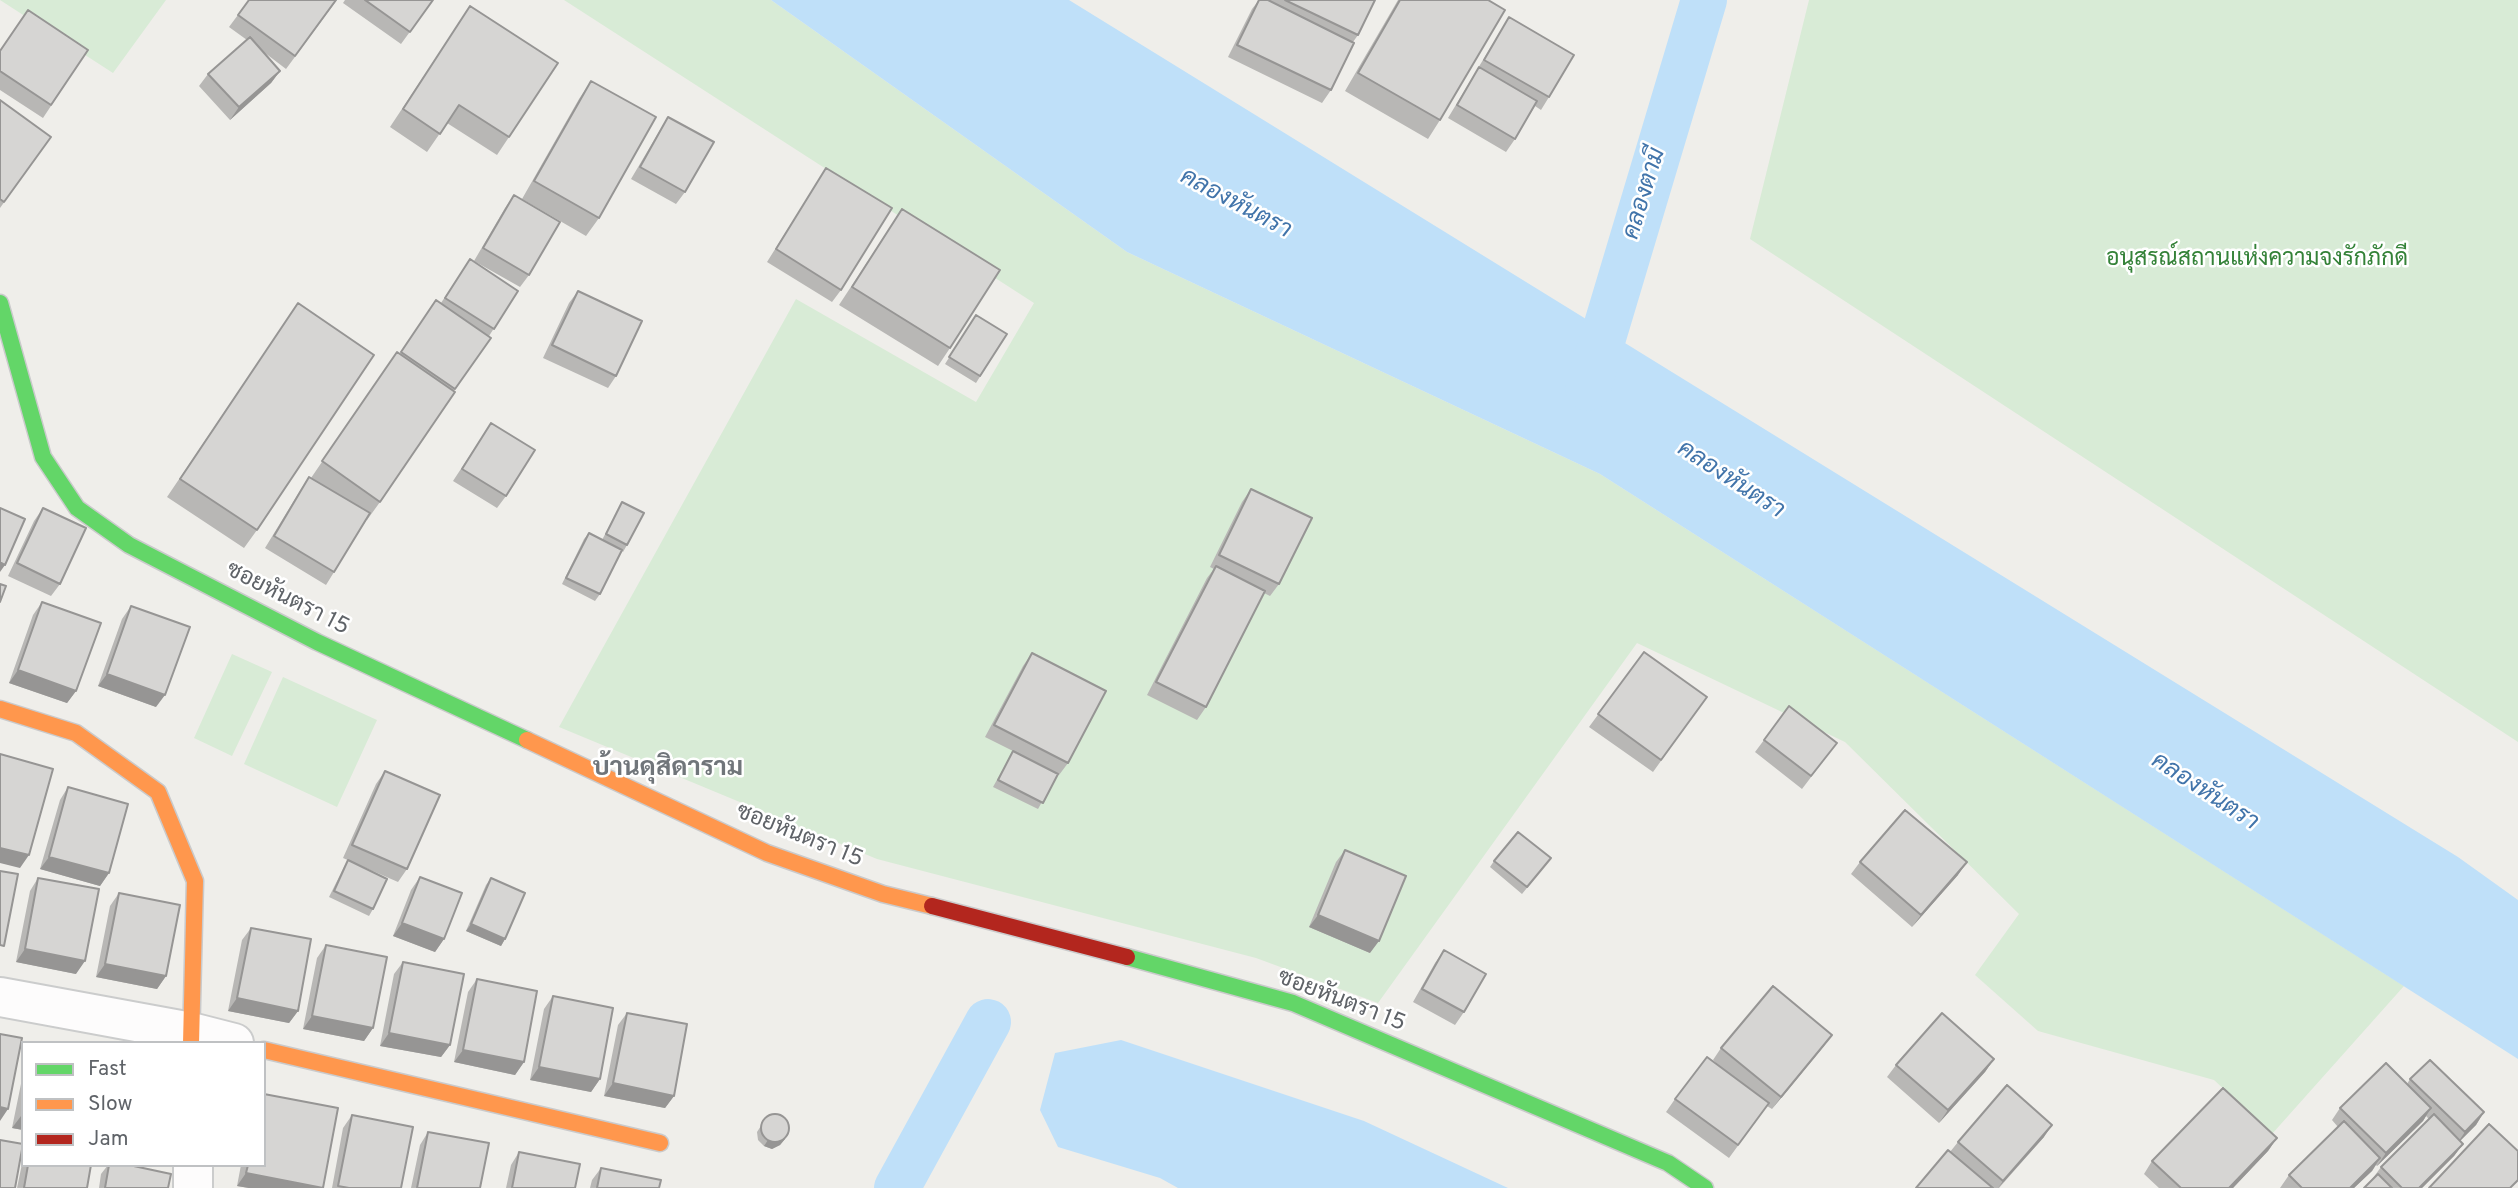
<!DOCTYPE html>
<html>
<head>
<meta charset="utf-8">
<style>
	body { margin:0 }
	#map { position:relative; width:2518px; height:1188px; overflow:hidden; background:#efeeea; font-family:Overpass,sans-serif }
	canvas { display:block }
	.legend { position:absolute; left:21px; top:1041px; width:245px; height:126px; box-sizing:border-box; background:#fff; border:2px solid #bfc1c3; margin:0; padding:9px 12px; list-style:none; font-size:21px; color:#5f6368 }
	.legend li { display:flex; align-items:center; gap:14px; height:35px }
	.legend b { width:35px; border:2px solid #bfc1c3 }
</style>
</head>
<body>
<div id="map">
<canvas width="2518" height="1188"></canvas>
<ul class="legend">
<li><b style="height:9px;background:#63d668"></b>Fast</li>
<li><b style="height:9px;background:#ff974d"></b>Slow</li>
<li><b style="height:9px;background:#b3261e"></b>Jam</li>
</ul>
</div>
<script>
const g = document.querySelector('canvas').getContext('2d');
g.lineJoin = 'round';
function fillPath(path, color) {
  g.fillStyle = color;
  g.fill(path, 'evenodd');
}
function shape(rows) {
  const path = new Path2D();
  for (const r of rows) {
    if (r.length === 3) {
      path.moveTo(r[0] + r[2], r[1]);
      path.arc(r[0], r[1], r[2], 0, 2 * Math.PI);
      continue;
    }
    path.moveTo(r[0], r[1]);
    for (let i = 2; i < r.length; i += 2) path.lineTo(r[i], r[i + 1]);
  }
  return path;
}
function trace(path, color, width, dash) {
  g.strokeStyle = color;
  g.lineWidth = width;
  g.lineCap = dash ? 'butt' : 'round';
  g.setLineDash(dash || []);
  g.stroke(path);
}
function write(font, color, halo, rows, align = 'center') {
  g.font = font + ' Overpass,Sarabun,sans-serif';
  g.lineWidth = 5;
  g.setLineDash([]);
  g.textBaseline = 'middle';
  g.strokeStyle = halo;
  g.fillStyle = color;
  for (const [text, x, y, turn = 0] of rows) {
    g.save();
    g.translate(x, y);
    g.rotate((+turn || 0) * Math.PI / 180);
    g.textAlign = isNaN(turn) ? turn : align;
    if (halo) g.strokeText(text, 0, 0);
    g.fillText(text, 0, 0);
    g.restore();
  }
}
const green = shape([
	[0,0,166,0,113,73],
	[564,0,771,0,1127,252,1600,474,2404,986,2272,1134,2214,1080,2038,1031,1975,975,2019,914,1845,742,1637,643,1378,1003,1256,958,877,859,559,727,796,299,976,402,1034,303],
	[1809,0,2518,0,2518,742,1750,239],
	[232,654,272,672,232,756,194,738],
	[283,677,377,720,337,807,244,764]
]);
const water = shape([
	[771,0,1069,0,2458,857,2518,900,2518,1059,1600,474,1127,252],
	[1121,1040,1364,1121,1508,1188,1178,1188,1160,1178,1058,1147,1040,1110,1055,1053]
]);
const canal = shape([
	[1588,388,1704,0],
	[897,1188,988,1022]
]);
const street = shape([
	[0,997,191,1032,234,1043],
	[193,1165,193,1188]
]);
const fast = shape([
	[0,303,43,457,77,508,129,545,317,642,527,740],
	[1127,957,1293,1003,1668,1163,1705,1188]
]);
const slow = shape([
	[0,709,76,733,158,792,195,881,191,1043],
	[527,740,767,853,883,894,932,906],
	[264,1050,660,1143]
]);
const jam = shape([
	[932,906,1127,957]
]);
const wall = shape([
	[249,0,337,0,286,69,265,53,280,71,271,83,230,120,199,86,208,74,247,40,229,27],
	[345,0,433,0,401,44,343,3],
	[1259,0,1375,0,1358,35,1353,42,1331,90,1322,103,1228,57,1252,9],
	[1398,0,1488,0,1440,120,1428,139,1345,91],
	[470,6,509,137,497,155,447,123,427,152,390,127],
	[1509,17,1549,97,1541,110,1535,106,1515,139,1506,152,1448,118,1501,30],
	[0,50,88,50,43,118,0,90],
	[591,81,599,218,586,236,522,199,579,99],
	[0,100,51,137,0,208],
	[668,117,685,192,676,204,631,179,660,130],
	[826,168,841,290,832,302,767,262],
	[514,195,529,275,520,287,474,261,505,208],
	[902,209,950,348,938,366,839,305],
	[470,259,518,291,489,336,491,338,454,391,380,502,367,520,367,519,326,585,265,548,301,489,309,477,311,478,397,352,400,354,436,300,441,303],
	[578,291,616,376,608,388,543,358,569,303],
	[298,303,257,530,244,548,167,497],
	[976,315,1007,334,976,383,945,364],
	[491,423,506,496,497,508,453,481],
	[1251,489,1279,584,1270,596,1264,593,1206,707,1197,720,1147,695,1207,578,1214,569,1210,567,1242,502],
	[622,502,627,545,623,552,622,551,600,594,595,601,562,584,584,539,589,533,602,540],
	[43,508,60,584,51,596,8,576,34,521],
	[42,602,76,691,67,703,9,683,33,615],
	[131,606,156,707,98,686,122,619],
	[1644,652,1707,697,1653,772,1589,727],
	[1032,653,1068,763,1059,775,1057,775,1038,809,993,787,1013,751,985,737,1023,666],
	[1764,740,1837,743,1802,789,1755,752],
	[385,771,407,869,398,882,343,858,376,784],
	[68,787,109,873,100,886,40,869,60,800],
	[1345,850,1370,953,1309,927,1336,862],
	[1551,858,1522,894,1490,867,1494,861],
	[348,860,373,909,369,916,329,897,344,867],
	[1860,862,1958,875,1912,927,1851,874],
	[420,877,444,939,435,952,393,936,411,890],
	[38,878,76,974,16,962,30,891],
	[491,878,505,939,501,946,466,931,486,885],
	[119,893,166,976,157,989,96,977,110,906],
	[251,928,298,1011,289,1023,228,1011,242,940],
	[326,945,373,1028,364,1041,303,1029,317,958],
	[1444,950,1464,1012,1455,1025,1413,1002,1435,963],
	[403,962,450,1045,441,1057,380,1046,394,974],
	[477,979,524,1062,515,1075,454,1062,468,992],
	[553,996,600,1079,591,1092,530,1080,544,1009],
	[627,1013,674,1096,665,1108,604,1096,618,1025],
	[1832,1035,1823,1047,1772,1109,1767,1106,1729,1158,1666,1112,1675,1099,1726,1072,1713,1060,1721,1048],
	[1994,1059,1985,1072,1939,1123,1887,1077,1896,1065],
	[23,1074,23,1130,12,1128],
	[2410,1079,2484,1112,2476,1125,2460,1141,2463,1144,2454,1156,2422,1188,2364,1188,2373,1178,2381,1167,2429,1119,2426,1116,2423,1121,2377,1166,2376,1165,2372,1171,2354,1188,2280,1188,2289,1175,2338,1127,2332,1120,2340,1108,2407,1084],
	[352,1115,401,1188,332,1188,343,1128],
	[766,1118,785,1139,780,1145,772,1149,764,1146,758,1140,757,1132],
	[428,1132,480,1188,411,1188,420,1145],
	[2044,1137,1999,1188,1916,1188,1950,1152,1958,1142],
	[2277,1138,2268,1151,2233,1188,2159,1188,2144,1174,2152,1161],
	[519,1152,575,1188,506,1188,511,1165],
	[23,1159,23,1165,91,1165,87,1188,17,1188],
	[108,1165,129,1165,168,1188,99,1188,101,1174],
	[241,1165,264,1165,323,1188,249,1188,237,1186],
	[601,1168,659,1188,590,1188,592,1180]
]);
const shadedWall = shape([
	[280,71,271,83,230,120,239,107],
	[0,562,5,565,0,572],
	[18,670,76,691,67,703,9,683],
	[107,674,165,695,156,707,98,686],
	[0,848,29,855,20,868,0,863],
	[49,857,109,873,100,886,40,869],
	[1967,862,1958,875,1912,927,1921,915],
	[1318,915,1379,941,1370,953,1309,927],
	[402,923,444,939,435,952,393,936],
	[471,924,505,939,501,946,466,931],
	[25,949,85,961,76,974,16,962],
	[105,964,166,976,157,989,96,977],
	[237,998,298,1011,289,1023,228,1011],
	[312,1016,373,1028,364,1041,303,1029],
	[389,1033,450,1045,441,1057,380,1046],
	[1832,1035,1823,1047,1772,1109,1781,1097],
	[463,1050,524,1062,515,1075,454,1062],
	[1994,1059,1985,1072,1939,1123,1948,1110],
	[539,1067,600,1079,591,1092,530,1080],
	[613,1083,674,1096,665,1108,604,1096],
	[0,1107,8,1109,0,1121],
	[2431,1108,2423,1121,2377,1166,2386,1153],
	[2484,1112,2476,1125,2456,1145,2465,1132],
	[21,1116,23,1116,23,1130,12,1128],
	[2052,1125,2044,1137,1998,1188,2003,1181],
	[2277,1138,2268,1151,2233,1188,2229,1188],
	[785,1139,780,1145,772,1149,764,1146,768,1140],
	[2463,1144,2454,1156,2422,1188,2419,1188],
	[2380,1158,2372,1171,2354,1188,2350,1188],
	[246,1173,322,1188,249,1188,237,1186]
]);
const building = shape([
	[249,0,336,0,295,56,238,15,249,0],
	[365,0,433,0,410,32,365,0],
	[1259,0,1268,0,1354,43,1331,90,1237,45,1259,0],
	[1285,0,1375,0,1358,35,1285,0],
	[1400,0,1488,0,1505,10,1440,120,1358,73,1400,0],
	[470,6,558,63,509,137,459,105,440,134,403,109,470,6],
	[28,10,88,50,51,105,0,71,0,51,28,10],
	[1509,17,1574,55,1549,97,1484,60,1509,17],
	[250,37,280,71,239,107,208,74,250,37],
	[1479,67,1537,101,1515,139,1457,105,1479,67],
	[591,81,656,117,599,218,534,181,591,81],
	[0,100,51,137,4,202,0,199,0,100],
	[668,117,714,142,685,192,640,167,668,117],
	[826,168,892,208,841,290,776,249,826,168],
	[514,195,560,222,529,275,483,248,514,195],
	[902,209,1000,270,950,348,852,287,902,209],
	[470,259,518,291,494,329,445,298,470,259],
	[578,291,642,321,616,376,552,345,578,291],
	[436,300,491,338,455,389,401,352,436,300],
	[298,303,374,355,257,530,180,479,298,303],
	[976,315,1007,334,980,376,949,357,976,315],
	[397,352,455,392,380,502,322,461,397,352],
	[491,423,535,450,506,496,462,469,491,423],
	[309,477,370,513,334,572,274,536,309,477],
	[1251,489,1312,518,1279,584,1219,555,1251,489],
	[622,502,644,513,627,545,606,534,622,502],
	[0,508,25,519,5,565,0,562,0,508],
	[43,508,86,528,60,584,17,563,43,508],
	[589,533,622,550,600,594,566,578,589,533],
	[1216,566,1265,591,1206,707,1156,682,1216,566],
	[0,584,6,586,0,602,0,584],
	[42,602,101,623,76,691,18,670,42,602],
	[131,606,190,627,165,695,107,674,131,606],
	[1644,652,1707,697,1661,760,1598,714,1644,652],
	[1032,653,1106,691,1068,763,994,725,1032,653],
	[1789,706,1837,743,1811,776,1764,740,1789,706],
	[1013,751,1058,774,1043,803,998,780,1013,751],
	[0,754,53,769,29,855,0,848,0,754],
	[385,771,440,795,407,869,352,845,385,771],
	[68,787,128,804,109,873,49,857,68,787],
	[1905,810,1967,862,1921,915,1860,862,1905,810],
	[1518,832,1551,858,1527,887,1494,861,1518,832],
	[1345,850,1406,876,1379,941,1318,915,1345,850],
	[348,860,387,879,373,909,334,891,348,860],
	[0,871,18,874,4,946,0,945,0,871],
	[420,877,462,893,444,939,402,923,420,877],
	[38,878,99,889,85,961,25,949,38,878],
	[491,878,525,893,505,939,471,924,491,878],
	[119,893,180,905,166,976,105,964,119,893],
	[251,928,311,939,298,1011,237,998,251,928],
	[326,945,387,957,373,1028,312,1016,326,945],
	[1444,950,1486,974,1464,1012,1422,989,1444,950],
	[403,962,464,974,450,1045,389,1033,403,962],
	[477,979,537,991,524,1062,463,1050,477,979],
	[1773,986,1832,1035,1781,1097,1721,1048,1773,986],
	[553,996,613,1008,600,1079,539,1067,553,996],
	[627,1013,687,1024,674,1096,613,1083,627,1013],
	[1942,1013,1994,1059,1948,1110,1896,1065,1942,1013],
	[0,1034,22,1038,8,1109,0,1107,0,1034],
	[1707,1057,1769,1103,1738,1145,1675,1099,1707,1057],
	[2430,1060,2484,1112,2465,1132,2410,1079,2430,1060],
	[2386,1063,2431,1108,2386,1153,2340,1108,2386,1063],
	[2007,1085,2052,1125,2003,1181,1958,1142,2007,1085],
	[2223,1088,2277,1138,2229,1188,2181,1188,2152,1161,2223,1088],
	[264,1094,338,1108,323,1188,246,1173,248,1165,264,1165,264,1094],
	[2434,1114,2463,1144,2419,1188,2402,1188,2381,1167,2434,1114],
	[775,1128,14],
	[352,1115,413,1127,401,1188,349,1188,338,1186,352,1115],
	[2344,1121,2380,1158,2350,1188,2302,1188,2289,1175,2344,1121],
	[2489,1124,2518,1151,2518,1180,2510,1188,2429,1188,2489,1124],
	[428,1132,489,1143,480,1188,417,1188,428,1132],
	[0,1140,23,1144,15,1188,0,1188,0,1140],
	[1948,1150,1993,1188,1916,1188,1948,1150],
	[519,1152,580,1164,575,1188,512,1188,519,1152],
	[28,1165,91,1165,87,1188,24,1188,28,1165],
	[109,1165,129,1165,171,1174,168,1188,105,1188,109,1165],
	[601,1168,661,1180,659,1188,597,1188,601,1168],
	[2378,1174,2392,1188,2364,1188,2378,1174]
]);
const parkNames = [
	["อนุสรณ์สถานแห่งความจงรักภักดี",2257,260]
];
const streetNames = [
	["ซอยหันตรา 15",287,600,27],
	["ซอยหันตรา 15",799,837,22],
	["ซอยหันตรา 15",1341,1002,21]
];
const waterNames = [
	["คลองตามี",1646,194,-73],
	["คลองหันตรา",1235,205,28],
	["คลองหันตรา",1730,481,33],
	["คลองหันตรา",2204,793,33]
];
const quarterNames = [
	["บ้านดุสิดาราม",668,770]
];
fillPath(green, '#d8ebd6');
fillPath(water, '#bfe0f9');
trace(canal, '#bfe0f9', 46);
trace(street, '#cbcccc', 42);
trace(fast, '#cacacb', 19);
trace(slow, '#cacacb', 19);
trace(jam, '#cacacb', 19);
trace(street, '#fdfcfc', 38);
trace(fast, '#63d668', 16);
trace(slow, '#ff974d', 16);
trace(jam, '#b3261e', 16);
fillPath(wall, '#b8b7b5');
fillPath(shadedWall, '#969594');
fillPath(building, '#d6d5d3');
trace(building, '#969594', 2);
write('23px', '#348238', '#fff', parkNames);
write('23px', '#5f6368', '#fff', streetNames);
write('italic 24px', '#4174aa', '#fff', waterNames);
write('bold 26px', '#70757a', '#fff', quarterNames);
</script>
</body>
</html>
